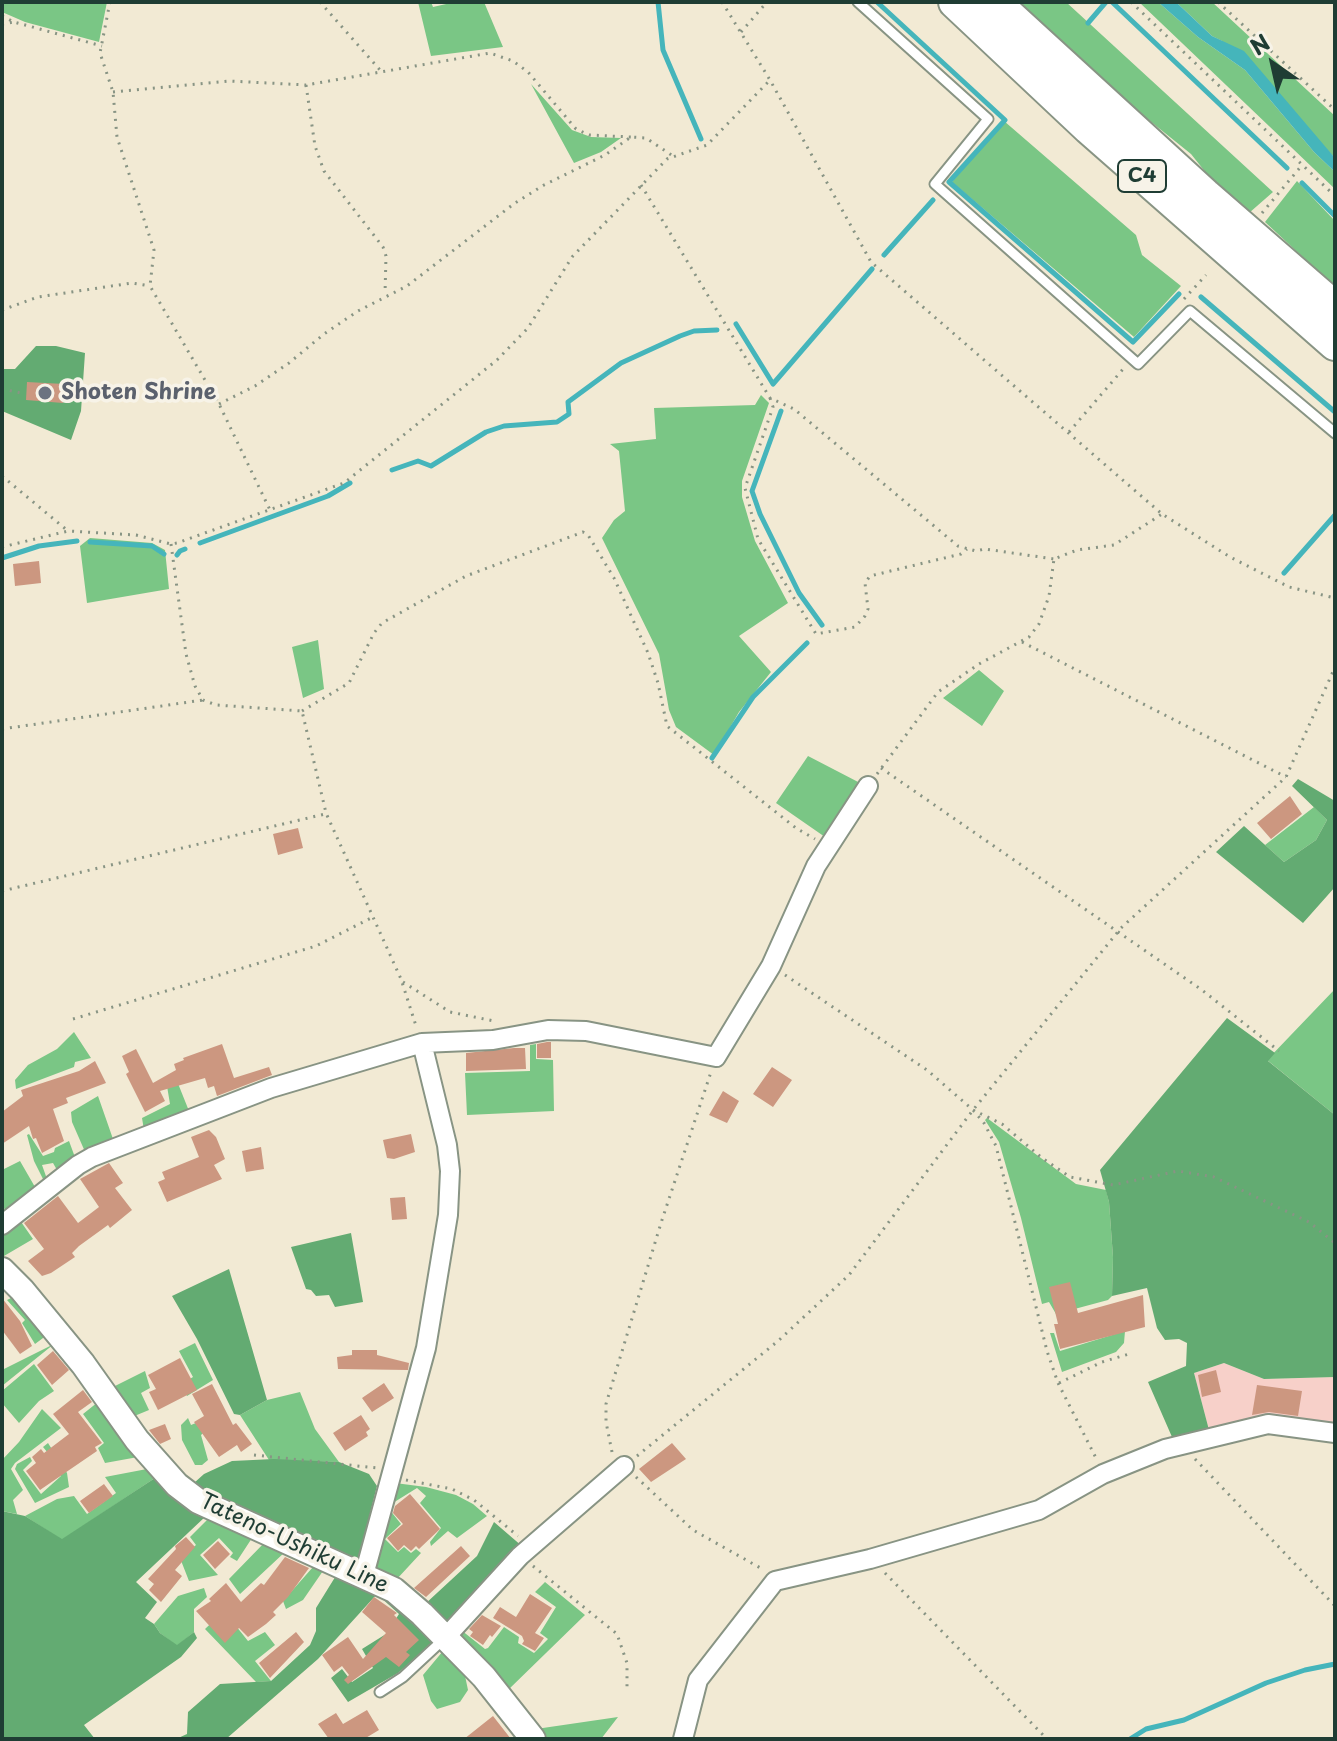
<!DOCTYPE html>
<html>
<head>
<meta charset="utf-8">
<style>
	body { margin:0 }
	#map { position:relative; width:1337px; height:1741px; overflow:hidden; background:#f2ead4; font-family:"Playpen Sans",sans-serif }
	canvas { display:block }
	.frame { position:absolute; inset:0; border:4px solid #1f3d34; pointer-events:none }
	.north { position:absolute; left:1233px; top:24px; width:80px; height:80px; -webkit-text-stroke:6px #f7f3e8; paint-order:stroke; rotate:326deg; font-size:22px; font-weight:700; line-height:32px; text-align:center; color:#1f3d34 }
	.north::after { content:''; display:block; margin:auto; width:28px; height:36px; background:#1f3d34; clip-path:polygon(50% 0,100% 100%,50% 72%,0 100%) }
</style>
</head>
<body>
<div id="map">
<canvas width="1337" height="1741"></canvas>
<div class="frame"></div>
<div class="north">N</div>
</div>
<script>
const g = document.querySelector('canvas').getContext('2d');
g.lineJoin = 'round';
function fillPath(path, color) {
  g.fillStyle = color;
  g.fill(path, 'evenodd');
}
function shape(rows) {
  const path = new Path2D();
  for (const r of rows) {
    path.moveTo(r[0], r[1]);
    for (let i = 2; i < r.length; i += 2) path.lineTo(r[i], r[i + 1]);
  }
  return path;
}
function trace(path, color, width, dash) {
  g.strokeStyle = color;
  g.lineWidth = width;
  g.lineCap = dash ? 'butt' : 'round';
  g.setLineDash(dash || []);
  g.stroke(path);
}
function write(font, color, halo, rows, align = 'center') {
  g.font = font + ' "Playpen Sans",sans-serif';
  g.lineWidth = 7;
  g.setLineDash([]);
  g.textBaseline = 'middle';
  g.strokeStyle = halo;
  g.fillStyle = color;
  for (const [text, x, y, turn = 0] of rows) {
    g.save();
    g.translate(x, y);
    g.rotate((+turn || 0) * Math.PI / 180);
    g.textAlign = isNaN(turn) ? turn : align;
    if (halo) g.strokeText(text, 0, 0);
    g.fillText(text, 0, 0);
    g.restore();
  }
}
const built = shape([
	[1224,1363,1264,1379,1335,1377,1335,1427,1209,1430,1194,1373]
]);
const green = shape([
	[2,2,107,2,99,42,25,22,2,12],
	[418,2,431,2,433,7,455,2,484,2,503,47,431,56],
	[1016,2,1066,2,1273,192,1249,213,1219,189,1191,154,1114,92],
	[1139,2,1158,2,1198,37,1245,70,1314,152,1335,172,1335,189],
	[1176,2,1212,2,1335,116,1335,158,1222,41,1212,36],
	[531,84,572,130,591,137,621,138,601,152,574,163],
	[1004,121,1136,235,1142,255,1181,286,1134,337,952,182],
	[1297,181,1335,221,1335,287,1265,222],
	[761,395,769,403,742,481,742,497,755,541,788,603,739,636,771,672,739,712,714,755,676,727,669,710,659,654,602,538,614,520,625,511,619,451,610,444,656,439,654,408,755,405],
	[90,538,152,543,165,550,169,589,87,603,80,546],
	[318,640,324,689,303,698,292,647],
	[979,670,1004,691,982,726,943,698],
	[808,756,862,784,825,837,776,803],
	[1314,807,1327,820,1316,840,1284,862,1265,845],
	[1335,989,1335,1115,1267,1060],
	[74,1032,91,1058,75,1062,74,1067,16,1089,15,1080,28,1065,57,1049],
	[536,1044,536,1059,553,1060,554,1111,467,1115,465,1073,530,1071,530,1045],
	[177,1081,189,1111,144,1130,142,1118,170,1104,167,1086],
	[98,1096,113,1139,86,1154,72,1122,71,1112],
	[987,1118,1076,1184,1106,1190,1109,1202,1113,1257,1112,1296,1108,1300,1056,1314,1049,1302,1042,1304,1021,1218,999,1142,985,1120],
	[29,1134,43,1156,54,1152,55,1148,69,1141,76,1160,57,1170,53,1163,42,1165,47,1179,44,1181,34,1161,27,1135],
	[20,1161,35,1187,34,1193,8,1213,2,1206,2,1170],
	[19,1219,33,1239,4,1256,2,1232],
	[13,1297,47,1335,35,1344,22,1323,25,1320,7,1300],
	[1125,1331,1124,1343,1116,1352,1062,1372,1050,1333,1054,1333,1060,1351],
	[195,1343,213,1380,187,1396,180,1385,193,1377,179,1351],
	[54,1344,2,1386,2,1370],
	[34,1364,54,1391,39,1401,19,1423,2,1403,2,1391],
	[145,1371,150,1388,141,1393,149,1410,132,1417,111,1388],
	[300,1392,315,1429,339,1462,269,1460,240,1415,267,1400],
	[98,1402,138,1457,105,1463,98,1448,104,1443,83,1414],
	[42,1409,61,1428,15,1463,11,1469,23,1490,13,1500,17,1514,2,1511,2,1460,19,1442],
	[188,1418,191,1425,203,1420,209,1428,201,1435,208,1460,202,1465,195,1465,182,1440,181,1425],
	[48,1443,67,1473,69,1487,35,1503,15,1469,17,1464,30,1457,32,1461,23,1470,41,1494,61,1476,53,1459,43,1447],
	[147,1469,155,1478,62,1540,25,1516,57,1499,74,1496,87,1514,116,1493,105,1477],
	[395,1483,426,1487,456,1495,473,1504,487,1516,457,1538,448,1531,431,1546,430,1542,441,1528,420,1503,426,1496,417,1488,388,1506],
	[389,1509,401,1524,385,1539,398,1552,404,1547,411,1553,416,1549,421,1553,396,1580,370,1564],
	[209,1518,254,1535,237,1561,230,1557,233,1553,219,1538,200,1555,218,1575,189,1581,180,1558,196,1545,190,1537],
	[266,1541,285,1552,240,1594,229,1579],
	[293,1552,325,1568,303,1600,286,1609,283,1601,313,1567],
	[545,1582,585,1615,507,1691,454,1639,461,1630,485,1649,488,1648,504,1627,519,1637,518,1643,534,1653,548,1639,540,1633,556,1607,535,1592],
	[204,1588,207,1597,194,1609,194,1632,177,1646,160,1633,154,1624,178,1596],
	[224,1611,248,1641,265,1632,275,1645,255,1661,271,1681,256,1682,205,1629],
	[443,1651,464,1671,468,1690,460,1702,437,1709,431,1701,423,1675],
	[618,1717,601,1739,544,1739,536,1729]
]);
const forest = shape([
	[36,346,56,346,85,353,81,411,71,440,2,411,2,369,15,369],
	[1298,779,1335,801,1335,887,1303,923,1216,852,1244,826,1284,862,1316,840,1327,820,1292,786],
	[1227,1018,1275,1053,1268,1061,1335,1115,1335,1377,1264,1379,1224,1363,1194,1373,1209,1430,1172,1437,1148,1382,1186,1366,1187,1343,1179,1339,1165,1340,1157,1328,1147,1288,1112,1296,1113,1257,1109,1202,1100,1170],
	[351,1233,363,1302,335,1307,329,1295,316,1296,311,1290,306,1289,291,1247],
	[229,1269,267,1400,240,1415,234,1414,197,1339,172,1296],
	[274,1459,339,1462,369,1474,377,1486,358,1561,219,1502,194,1483,204,1474,232,1461],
	[155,1478,206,1516,136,1582,157,1602,145,1618,154,1624,160,1633,177,1645,194,1632,197,1638,181,1657,84,1725,95,1739,2,1739,2,1511,25,1516,62,1539],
	[494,1522,523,1547,447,1627,424,1605,477,1556],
	[337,1574,383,1592,435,1641,398,1673,348,1702,331,1678,342,1669,352,1682,373,1668,362,1649,386,1634,399,1614,377,1594,318,1659,226,1739,176,1739,187,1734,188,1712,220,1684,271,1681,310,1645,316,1631,316,1608]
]);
const water = shape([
	[1158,2,1176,2,1212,36,1244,51,1335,158,1335,172,1314,152,1245,70,1198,37]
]);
const stream = shape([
	[658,2,663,50,701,139],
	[877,2,1005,120,949,182,1133,342,1179,294],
	[1112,2,1287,168],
	[1088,23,1106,2],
	[1302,183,1335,216],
	[884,255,933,200],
	[1201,297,1335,412],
	[736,324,773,384,872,269],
	[781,411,752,491,760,514,799,593,822,625],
	[392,470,418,461,431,466,486,432,504,426,557,422,569,414,568,402,621,363,680,336,694,331,717,330],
	[90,542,152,546,164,554],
	[200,543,328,496,350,483],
	[177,555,180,551,185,549],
	[2,558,39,546,77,541],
	[1284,573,1335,515],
	[712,758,753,697,807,643],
	[1130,1739,1146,1729,1184,1720,1266,1683,1305,1670,1335,1664]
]);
const building = shape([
	[27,382,64,384,63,403,26,400],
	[39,561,41,583,15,586,13,564],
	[1290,796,1302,814,1271,839,1257,823],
	[298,828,303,848,278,855,273,834],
	[547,1042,551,1042,551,1058,537,1058,537,1044],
	[222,1044,234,1078,269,1067,272,1075,217,1096,214,1086,208,1088,205,1078,160,1091,165,1101,145,1112,126,1074,129,1072,122,1056,136,1049,153,1083,176,1070,174,1064,184,1060,183,1058],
	[514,1048,525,1048,526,1069,466,1071,466,1053],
	[95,1061,106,1083,66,1098,68,1103,53,1109,64,1141,42,1153,36,1138,33,1139,29,1126,2,1144,2,1112,23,1096,21,1090,79,1071],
	[772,1067,792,1080,773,1107,753,1094],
	[723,1091,739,1101,727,1123,709,1115],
	[209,1130,216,1137,225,1159,214,1165,222,1179,167,1202,158,1182,165,1179,162,1172,199,1157,191,1137],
	[411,1134,415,1152,394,1159,387,1158,383,1140],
	[261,1147,264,1169,246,1172,242,1151],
	[109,1163,123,1183,115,1188,132,1210,110,1228,108,1225,79,1246,72,1253,75,1257,51,1273,42,1276,28,1261,44,1249,24,1223,58,1196,78,1223,99,1207,80,1179],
	[405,1197,407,1219,392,1220,390,1198],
	[1070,1282,1078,1313,1143,1295,1145,1327,1060,1349,1054,1324,1058,1324,1049,1287],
	[2,1298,20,1321,32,1346,20,1354,2,1330],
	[352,1350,377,1350,377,1355,409,1363,408,1370,338,1369,337,1357,352,1355],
	[53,1351,69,1370,52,1385,37,1365],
	[180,1358,197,1390,158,1410,149,1392,156,1389,148,1375],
	[1216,1370,1221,1392,1202,1397,1198,1375],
	[384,1383,394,1398,372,1412,362,1398],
	[212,1384,233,1425,236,1423,252,1444,241,1452,237,1445,219,1457,194,1422,204,1416,192,1394],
	[1257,1385,1302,1391,1298,1416,1269,1412,1252,1415],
	[83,1390,92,1402,78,1412,102,1443,95,1447,97,1451,40,1490,26,1471,36,1463,32,1457,41,1449,44,1453,69,1434,53,1414],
	[361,1415,370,1429,366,1432,368,1436,345,1451,333,1433],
	[165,1424,171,1439,160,1444,149,1430],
	[672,1443,686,1459,651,1482,639,1469],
	[104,1484,113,1496,89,1513,80,1501],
	[410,1494,440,1529,419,1549,416,1546,411,1551,404,1545,398,1551,387,1538,403,1524,393,1513,395,1506],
	[186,1537,195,1547,175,1570,182,1576,161,1602,149,1590,154,1584,148,1579,176,1549,175,1546],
	[218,1541,230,1554,215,1569,203,1555],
	[461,1546,470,1556,426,1597,414,1588],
	[285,1557,309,1568,288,1597,273,1612,276,1615,266,1624,248,1637,239,1628,225,1643,196,1611,211,1601,209,1599,226,1583,241,1602,261,1583,264,1585],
	[530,1594,552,1608,535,1633,544,1638,535,1651,522,1644,524,1641,522,1636,493,1618,500,1607,516,1617],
	[374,1597,397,1613,394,1615,419,1640,406,1652,410,1655,399,1667,386,1657,348,1684,344,1680,349,1675,342,1666,334,1672,322,1655,348,1637,363,1659,386,1633,362,1612],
	[482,1615,501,1626,492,1637,490,1635,483,1645,470,1636,473,1632,469,1629],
	[296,1632,304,1642,270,1678,259,1663],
	[367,1710,379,1730,364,1739,329,1739,318,1724,336,1713,343,1724],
	[493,1716,511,1739,464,1739]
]);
const path = shape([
	[110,2,100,53,113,92,117,137,154,250,150,286,219,404,270,510],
	[320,2,381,71],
	[722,2,770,80,871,262,1162,514,1230,557,1289,587,1335,598],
	[1131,2,1335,196],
	[1218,2,1335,110],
	[2,16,14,22,102,46],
	[2,24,14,22],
	[741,32,767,2],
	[306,85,315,146,324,171,383,247,386,256,385,294],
	[113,92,229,81,306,85,490,53,513,61,528,72,576,129,589,135,631,137],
	[641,185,770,398,794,409,958,546,976,551,985,549,1054,559],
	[1262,213,1303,164],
	[1184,299,1206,275],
	[2,310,38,297,132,283,150,286],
	[2,389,21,393],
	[770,398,773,407,745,488,758,539,816,634,855,627,865,616,868,609,865,583,870,576,961,554,967,549],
	[219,404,255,386,289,363,324,334,358,311,407,286,515,203,544,185,605,155,631,137,646,138,673,156],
	[1069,432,1124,368],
	[2,476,68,531],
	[171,544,186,654,195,686,203,700,216,705,302,711,326,813,401,979,417,1029],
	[2,547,68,531,136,535,171,544,177,543,344,483,497,360,528,328,572,257,667,159,707,145,770,80],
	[1022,642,1286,777],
	[302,711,349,683,374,633,382,623,466,576,583,532,588,535,614,578,648,653,658,683,667,726,796,828,815,839],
	[2,729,203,700],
	[881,768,1202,990,1279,1051],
	[877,774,938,692,979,664,1029,637,1039,624,1049,596,1054,559,1077,550,1114,545,1162,514],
	[2,891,325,814],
	[785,975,927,1070,973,1110,984,1123,996,1146,1047,1351,1058,1383,1096,1458],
	[403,982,450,1012,494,1021],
	[73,1019,316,946,373,917],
	[973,1110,1002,1124,1042,1158,1070,1177,1113,1185,1178,1171,1214,1177,1309,1222,1335,1243],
	[1059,1383,1102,1362,1129,1354],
	[612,1452,606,1422,606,1404,661,1223,711,1072],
	[254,1455,377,1468],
	[637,1456,778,1341,849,1275,973,1110,1121,928,1286,777,1335,667],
	[1195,1459,1335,1606],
	[636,1477,693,1530,764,1570],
	[406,1480,452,1489,474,1500,518,1536],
	[533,1566,617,1634,627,1663,627,1687],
	[885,1573,1047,1739]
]);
const service = shape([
	[858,2,988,119,935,184,1138,364,1190,311,1335,433],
	[380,1692,403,1677,445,1638]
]);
const minor = shape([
	[2,1225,78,1165,92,1157,271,1088,422,1043,493,1040,548,1030,586,1031,716,1057,771,966,816,866,868,786],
	[364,1575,426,1348,448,1215,450,1171,447,1145,422,1043],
	[445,1638,520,1556,624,1466],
	[683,1739,698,1680,775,1581,870,1559,1039,1510,1103,1474,1165,1449,1268,1424,1335,1433]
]);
const secondary = shape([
	[2,1270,22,1290,83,1364,137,1440,177,1485,198,1501,394,1590,422,1614,484,1677,533,1739]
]);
const motorway = shape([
	[955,2,1089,128,1335,344],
	[994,2,1205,195,1335,308]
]);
const markers = [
	[45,393,8,"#6b7280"]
];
const shields = [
	[1142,176,48]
];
const shieldNames = [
	["C4",1142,176]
];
const worshipNames = [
	["Shoten Shrine",61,393]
];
const streetNames = [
	["Tateno-Ushiku Line",294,1544,25]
];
fillPath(built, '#f7d0c9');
fillPath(green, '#7ac685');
fillPath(forest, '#63ab72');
fillPath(water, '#45b5bb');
trace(stream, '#45b5bb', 5);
fillPath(building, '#cc9780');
trace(service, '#889484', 13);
trace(minor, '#889484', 22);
trace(secondary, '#889484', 28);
trace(motorway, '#889484', 36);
trace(path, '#889484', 3, [2, 6]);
trace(service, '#fff', 9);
trace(minor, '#fff', 18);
trace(secondary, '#fff', 24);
trace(motorway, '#fff', 32);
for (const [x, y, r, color] of markers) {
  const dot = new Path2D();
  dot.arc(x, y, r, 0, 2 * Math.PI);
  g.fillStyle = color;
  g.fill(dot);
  trace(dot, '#f7f3e8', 3);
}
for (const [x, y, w] of shields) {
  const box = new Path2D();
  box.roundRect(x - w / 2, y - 16, w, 32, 6);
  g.fillStyle = '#f7f3e8';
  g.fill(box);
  trace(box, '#1f3d34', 2);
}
write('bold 20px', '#1f3d34', null, shieldNames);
write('bold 22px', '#5b616d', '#f7f3e8', worshipNames, 'left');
write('22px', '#1f3d34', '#f7f3e8', streetNames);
</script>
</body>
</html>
